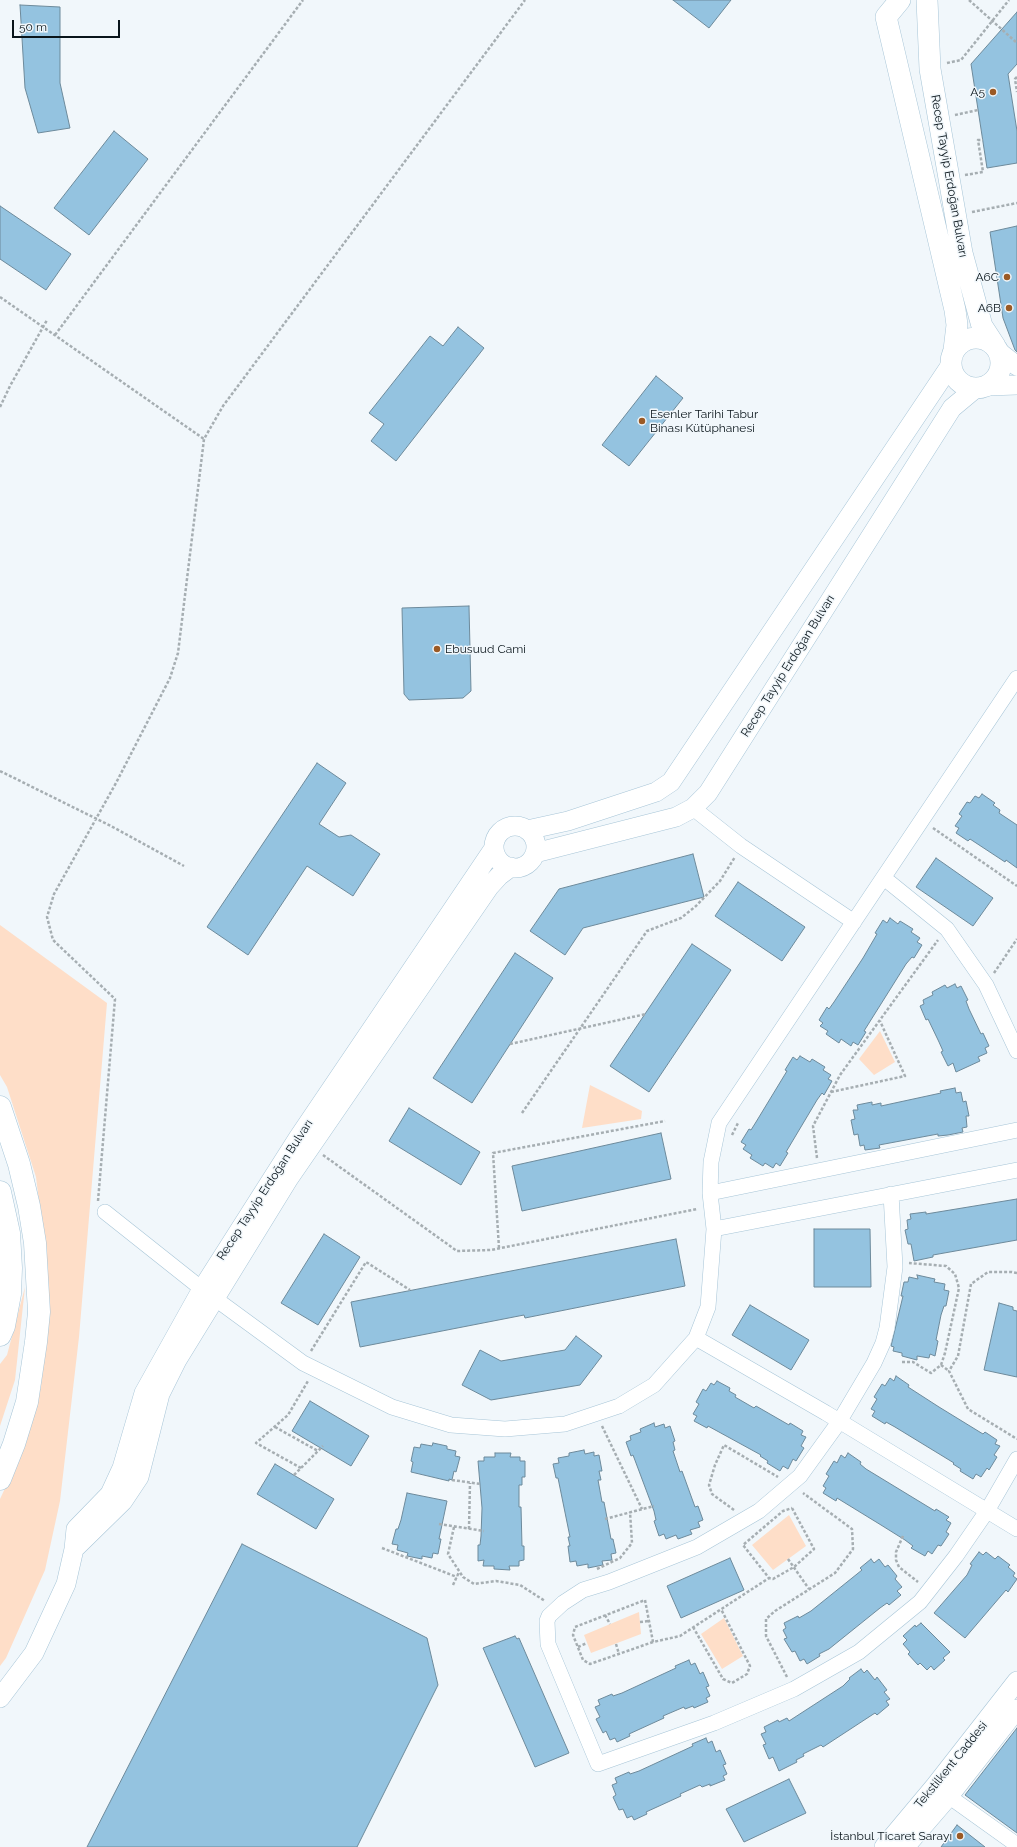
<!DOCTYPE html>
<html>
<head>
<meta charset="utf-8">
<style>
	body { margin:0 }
	#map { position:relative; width:1017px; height:1847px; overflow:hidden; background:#f1f7fb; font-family:Raleway,sans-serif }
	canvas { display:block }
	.scale { position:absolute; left:12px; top:20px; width:108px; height:18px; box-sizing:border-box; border:2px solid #0a151b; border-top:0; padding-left:5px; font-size:12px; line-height:14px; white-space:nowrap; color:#0a151b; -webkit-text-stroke:3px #f1f7fb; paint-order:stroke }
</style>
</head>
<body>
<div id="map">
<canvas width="1017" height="1847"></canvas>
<div class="scale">50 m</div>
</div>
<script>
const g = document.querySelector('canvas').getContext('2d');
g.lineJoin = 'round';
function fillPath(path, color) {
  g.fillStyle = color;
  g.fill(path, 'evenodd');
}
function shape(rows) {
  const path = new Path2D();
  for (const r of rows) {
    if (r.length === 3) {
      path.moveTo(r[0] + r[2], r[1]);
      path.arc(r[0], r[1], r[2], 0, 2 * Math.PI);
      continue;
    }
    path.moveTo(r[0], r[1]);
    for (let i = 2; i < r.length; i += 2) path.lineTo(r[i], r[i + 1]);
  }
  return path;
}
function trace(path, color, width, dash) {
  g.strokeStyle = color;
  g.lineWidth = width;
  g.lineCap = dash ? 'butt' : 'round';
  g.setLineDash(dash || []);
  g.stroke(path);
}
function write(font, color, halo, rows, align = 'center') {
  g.font = font + ' Raleway,sans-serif';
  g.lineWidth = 3;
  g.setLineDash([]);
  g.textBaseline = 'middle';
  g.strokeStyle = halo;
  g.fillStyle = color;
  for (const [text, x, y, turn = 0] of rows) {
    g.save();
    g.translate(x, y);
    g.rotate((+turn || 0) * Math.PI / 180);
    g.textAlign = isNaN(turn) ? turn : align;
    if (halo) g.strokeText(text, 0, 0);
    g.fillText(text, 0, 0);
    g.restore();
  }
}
const green = shape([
	[0,925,107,1003,79,1337,60,1501,45,1570,6,1658,0,1666,0,1499,15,1467,41,1386,48,1277,36,1177,7,1087,0,1075],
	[880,1031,895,1062,874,1075,859,1059],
	[590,1085,642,1111,641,1119,582,1128],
	[25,1287,15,1380,0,1426,0,1364,7,1355],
	[789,1515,806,1546,773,1570,752,1545],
	[639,1612,641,1634,591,1653,584,1635],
	[724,1618,743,1656,722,1669,701,1634]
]);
const building = shape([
	[673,0,731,0,709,28,673,0],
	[20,5,60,7,60,83,70,128,38,133,25,88,20,5],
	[1017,12,1017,64,1008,74,1017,131,1017,163,987,168,971,64,1017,12],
	[114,131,148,159,89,235,54,208,114,131],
	[0,206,71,254,46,290,0,259,0,206],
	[1017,226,1017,352,1015,350,1003,318,990,232,1017,226],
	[458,327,484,348,396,461,371,441,384,424,369,413,430,336,443,346,458,327],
	[656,376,683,398,629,466,602,445,656,376],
	[469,606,471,691,463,698,409,700,404,694,402,608,469,606],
	[317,763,346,783,319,824,339,837,351,835,380,854,353,896,307,866,248,955,207,927,317,763],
	[982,794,995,803,993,805,1000,810,999,813,1017,825,1017,868,1006,860,1005,862,970,839,968,841,956,833,959,828,955,826,962,816,959,814,967,802,970,803,975,796,979,798,982,794],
	[693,854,704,897,583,928,565,955,530,931,559,889,693,854],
	[936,858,993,898,973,926,916,887,936,858],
	[738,882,805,927,782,961,715,916,738,882],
	[890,918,898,924,900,921,913,929,911,932,920,938,917,942,922,945,914,958,912,957,906,964,891,988,864,1031,866,1032,858,1045,853,1042,851,1046,841,1039,839,1043,826,1034,828,1031,820,1026,823,1023,819,1020,827,1007,829,1009,834,1002,863,958,877,934,875,933,883,920,887,923,890,918],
	[692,944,731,970,649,1092,610,1066,692,944],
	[515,953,553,978,472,1103,433,1078,515,953],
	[955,984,957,988,961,986,968,1000,966,1001,969,1009,981,1034,983,1033,989,1046,985,1048,987,1053,978,1057,980,1061,956,1072,953,1063,948,1066,941,1052,943,1051,939,1042,928,1019,926,1020,920,1006,924,1004,923,1000,933,995,932,992,945,985,947,988,955,984],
	[800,1056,810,1062,812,1059,825,1067,823,1070,831,1075,828,1079,832,1081,824,1095,822,1093,817,1100,786,1152,788,1153,780,1166,776,1163,773,1168,765,1163,763,1166,750,1158,752,1155,743,1149,746,1145,741,1142,749,1129,751,1130,756,1122,787,1071,785,1070,793,1057,797,1060,800,1056],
	[955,1088,956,1093,961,1092,963,1102,966,1101,969,1116,966,1116,967,1127,962,1128,963,1132,948,1135,938,1136,938,1134,879,1145,880,1148,865,1150,864,1145,860,1146,858,1134,854,1135,851,1120,855,1119,853,1110,858,1110,857,1105,872,1102,872,1105,881,1103,881,1106,941,1093,940,1091,955,1088],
	[409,1108,480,1152,461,1185,389,1141,409,1108],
	[661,1133,671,1179,522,1211,512,1166,661,1133],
	[1017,1199,1017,1240,933,1255,933,1257,914,1261,911,1244,908,1244,905,1230,908,1229,907,1220,911,1219,910,1214,926,1212,926,1214,1017,1199],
	[814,1229,870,1229,871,1287,814,1287,814,1229],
	[324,1234,360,1257,318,1325,281,1303,324,1234],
	[676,1239,685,1286,525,1318,524,1315,360,1347,351,1302,676,1239],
	[917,1275,935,1279,934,1282,945,1284,944,1290,949,1291,946,1306,944,1306,941,1315,936,1340,938,1341,935,1356,930,1354,929,1358,917,1356,917,1360,902,1356,902,1353,893,1351,894,1347,891,1346,903,1296,901,1296,904,1282,908,1282,909,1277,918,1279,917,1275],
	[999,1303,1013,1307,1013,1310,1017,1311,1017,1377,984,1370,999,1303],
	[750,1305,809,1340,791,1370,732,1335,750,1305],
	[576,1336,602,1356,580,1385,491,1400,462,1385,480,1350,501,1361,565,1350,576,1336],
	[896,1376,909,1385,908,1387,939,1407,983,1434,985,1432,997,1440,995,1444,1000,1446,994,1455,997,1457,989,1470,987,1468,981,1477,976,1474,973,1479,960,1471,961,1469,953,1464,954,1463,895,1427,886,1422,885,1424,872,1416,875,1411,871,1409,877,1399,874,1397,882,1384,885,1386,890,1378,894,1381,896,1376],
	[717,1381,730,1388,729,1391,736,1395,735,1397,754,1408,756,1406,789,1425,790,1423,803,1431,801,1435,806,1437,801,1446,804,1448,796,1461,793,1459,788,1469,783,1466,780,1471,767,1463,768,1461,760,1456,761,1455,708,1426,707,1428,694,1421,697,1416,693,1414,699,1404,696,1402,703,1389,706,1391,711,1383,714,1385,717,1381],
	[310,1401,369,1436,351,1466,292,1431,310,1401],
	[654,1423,655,1427,664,1424,665,1428,670,1426,675,1441,673,1442,675,1450,673,1451,680,1472,682,1471,695,1507,698,1506,703,1520,698,1522,700,1527,690,1530,692,1534,678,1539,676,1535,666,1539,664,1534,659,1536,654,1521,656,1520,654,1511,633,1455,631,1456,626,1442,631,1440,630,1436,641,1432,640,1429,654,1423],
	[433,1443,447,1446,447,1449,456,1451,455,1456,460,1457,456,1472,454,1471,452,1480,449,1479,449,1481,411,1472,413,1462,411,1461,414,1447,420,1448,421,1444,432,1446,433,1443],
	[584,1450,585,1454,594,1452,594,1456,599,1455,602,1471,599,1471,601,1480,598,1480,602,1502,604,1502,611,1539,613,1539,616,1553,611,1554,612,1560,602,1561,603,1565,588,1568,588,1564,577,1566,576,1561,570,1562,568,1546,570,1546,568,1537,570,1537,558,1478,556,1478,553,1464,559,1463,558,1458,569,1456,569,1453,584,1450],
	[495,1453,511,1453,510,1457,520,1457,520,1461,525,1461,525,1477,522,1477,522,1485,519,1485,519,1507,521,1507,522,1546,524,1546,524,1560,519,1561,519,1566,509,1566,510,1570,494,1569,494,1566,483,1566,484,1560,478,1561,478,1545,480,1545,481,1536,482,1508,478,1461,484,1461,484,1457,495,1457,495,1453],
	[848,1453,861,1462,860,1464,866,1469,935,1511,936,1509,949,1517,946,1520,951,1523,946,1532,949,1534,941,1546,938,1545,932,1554,928,1551,925,1556,911,1548,913,1546,905,1540,881,1525,837,1498,836,1501,823,1493,826,1488,823,1486,829,1476,826,1474,834,1461,837,1463,841,1455,845,1458,848,1453],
	[275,1464,334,1499,316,1529,257,1494,275,1464],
	[407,1493,447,1501,439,1539,441,1539,438,1554,433,1553,432,1558,422,1556,422,1559,407,1556,408,1553,397,1550,398,1545,392,1544,396,1529,398,1529,401,1520,407,1493],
	[242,1544,427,1638,438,1685,357,1847,87,1847,242,1544],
	[979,1552,983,1555,986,1552,995,1559,998,1556,1010,1565,1008,1567,1015,1573,1013,1576,1017,1579,1008,1592,1006,1590,965,1638,934,1613,967,1575,972,1565,970,1564,979,1552],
	[730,1558,744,1590,681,1618,667,1586,730,1558],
	[871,1559,874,1563,879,1559,885,1567,888,1565,897,1576,895,1579,902,1587,897,1591,901,1595,889,1605,887,1603,880,1608,829,1649,819,1654,820,1656,807,1664,804,1659,800,1661,795,1651,792,1652,784,1639,787,1638,783,1630,786,1628,784,1623,798,1616,799,1618,811,1611,862,1570,860,1568,871,1559],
	[921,1623,950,1652,943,1658,945,1660,934,1670,931,1666,927,1670,920,1663,918,1665,908,1654,910,1652,903,1644,907,1640,903,1636,915,1625,916,1627,921,1623],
	[515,1636,517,1639,519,1638,569,1753,535,1767,483,1648,515,1636],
	[689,1660,691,1665,695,1663,700,1674,703,1672,709,1686,706,1687,710,1696,706,1698,708,1702,694,1708,693,1706,685,1709,684,1707,663,1716,664,1718,629,1734,630,1736,617,1742,615,1738,610,1740,606,1731,603,1733,596,1719,600,1717,595,1707,600,1705,598,1700,612,1694,613,1696,622,1693,676,1668,675,1666,689,1660],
	[861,1669,864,1673,867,1670,875,1680,877,1677,887,1690,884,1692,890,1699,886,1701,889,1705,877,1715,875,1713,823,1747,821,1745,803,1754,804,1756,796,1760,797,1762,779,1771,773,1757,769,1759,763,1745,766,1744,761,1734,766,1732,764,1727,778,1720,779,1722,787,1718,789,1721,843,1686,850,1679,849,1678,861,1669],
	[1017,1728,1017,1833,965,1795,1017,1728],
	[706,1738,708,1743,712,1741,716,1752,720,1750,726,1764,723,1765,727,1774,723,1776,725,1780,710,1786,710,1784,702,1787,700,1785,680,1794,681,1796,646,1812,647,1814,634,1820,632,1816,627,1818,623,1809,619,1810,613,1797,616,1795,612,1785,617,1783,615,1778,629,1772,630,1774,639,1771,693,1746,692,1744,706,1738],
	[789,1779,806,1813,744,1842,726,1809,789,1779],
	[957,1825,985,1847,941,1847,957,1825]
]);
const path = shape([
	[969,0,1017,43],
	[947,63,961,60,1009,0],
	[1017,77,1015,79,1017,92],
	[955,115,978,110],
	[965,175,983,172,978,140,983,140],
	[972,212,1017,203],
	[0,297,204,439],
	[55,335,303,0],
	[0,407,10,386,47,320],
	[0,771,111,826,184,866],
	[933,828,1017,886],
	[994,973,1017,939],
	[510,1044,646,1014],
	[831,1092,905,1076,880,1021],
	[522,1113,647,931,681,918,696,906,720,881,735,857],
	[732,1135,738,1123],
	[323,1155,457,1251,491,1250,697,1209],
	[817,1158,813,1126,840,1075,938,940],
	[98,1201,115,999,53,940,47,917,54,894,116,783,170,678,178,653,204,439,223,406,525,0],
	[499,1248,493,1153,665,1121],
	[1017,1273,1012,1272,988,1272,971,1284,958,1356,949,1371,968,1409,1017,1439],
	[311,1351,366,1262,410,1290],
	[902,1362,913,1362,931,1373,941,1365,945,1353,959,1288,955,1274,946,1266,909,1263],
	[941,1365,949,1371],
	[602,1426,642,1509],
	[275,1427,318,1451],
	[301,1468,256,1443,288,1415,308,1381],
	[294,1475,323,1446],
	[452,1480,481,1484],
	[792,1508,814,1549,794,1567,773,1579,769,1578,743,1545,783,1511,792,1508],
	[734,1510,712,1494,709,1485,715,1465,724,1445,778,1477],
	[605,1519,654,1506],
	[439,1524,484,1531],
	[454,1527,448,1554,463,1577,474,1584,496,1581,520,1585,545,1601],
	[469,1529,470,1483],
	[903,1536,896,1552,896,1560,899,1567,918,1582],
	[382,1548,457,1577],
	[788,1559,809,1589],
	[597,1569,620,1558,632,1543,630,1512],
	[453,1585,459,1572],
	[605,1615,610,1624],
	[640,1622,649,1621],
	[693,1627,723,1679,732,1683,747,1674,750,1666,721,1609],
	[653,1642,590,1664,583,1660,573,1635,575,1627,645,1600,653,1642,680,1636,769,1578],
	[616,1644,619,1654],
	[578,1647,587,1643],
	[787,1677,766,1636,766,1619,775,1611,835,1573,853,1549,852,1529,803,1493]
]);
const minor = shape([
	[693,808,741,846,854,922],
	[884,878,947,929,986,985,1017,1051],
	[710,1193,1017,1130],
	[891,1194,895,1267,887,1328,883,1343,874,1363,839,1422,800,1476,759,1511,697,1547,609,1582,583,1590,563,1603,549,1616,547,1621,548,1644,598,1764,714,1723,794,1689,859,1652,920,1602,956,1556,987,1511,1017,1459],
	[105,1212,202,1289,303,1363,392,1407,451,1425,505,1429,565,1424,619,1406,654,1385,696,1338,708,1307,714,1229,710,1193,711,1162,719,1123,1017,678],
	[714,1229,1017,1170],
	[696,1338,826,1413,1017,1529],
	[940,1790,1017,1845]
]);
const tertiary = shape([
	[999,352,1017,366],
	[988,386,1017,385],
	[515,847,21],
	[527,830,568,821,656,792,671,782,950,366],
	[535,853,676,817,693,808,708,793,952,408,976,388],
	[74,1549,123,1501,139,1477,160,1394,177,1360,289,1178,489,887,499,876,511,867],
	[0,1698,34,1653,66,1584,74,1549,76,1529,110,1494,122,1468,144,1393,202,1289,298,1138,494,848],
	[884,1847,935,1786,1017,1681],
	[905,1847,949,1796,1017,1709]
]);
const secondary = shape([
	[900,0,886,17,955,310,957,325,954,350],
	[927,0,930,69,962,253,982,326,995,346],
	[976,363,25]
]);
const trunk = shape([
	[0,1107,19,1164,29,1206,35,1243,39,1312,36,1342,27,1402,14,1444,0,1479],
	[0,1192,9,1233,11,1268,10,1294,4,1326,0,1335]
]);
const markers = [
	[993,92,4,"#9b5a25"],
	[1007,277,4,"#9b5a25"],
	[1009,308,4,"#9b5a25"],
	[642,421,4,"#9b5a25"],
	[437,649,4,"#9b5a25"],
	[960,1836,4,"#9b5a25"]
];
const poiNames = [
	["A5",985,92],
	["A6C",999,277],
	["A6B",1001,308],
	["Esenler Tarihi Tabur",650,414,"left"],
	["Binası Kütüphanesi",650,428,"left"],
	["Ebusuud Cami",445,649,"left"],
	["İstanbul Ticaret Sarayı",952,1836]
];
const streetNames = [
	["Recep Tayyip Erdoğan Bulvarı",949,176,80],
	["Recep Tayyip Erdoğan Bulvarı",788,666,-58],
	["Recep Tayyip Erdoğan Bulvarı",265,1190,-57],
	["Tekstilkent Caddesi",951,1765,-51]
];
fillPath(green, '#fedec8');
fillPath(building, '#94c3e0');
trace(building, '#6d8a9b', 1);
trace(minor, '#a7c5d7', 16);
trace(tertiary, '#a7c5d7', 20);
trace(secondary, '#a7c5d7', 22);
trace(trunk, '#a7c5d7', 23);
trace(path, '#a6aeb2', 2.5, [3, 2]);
trace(minor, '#fff', 15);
trace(tertiary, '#fff', 19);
trace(secondary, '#fff', 21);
trace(trunk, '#fff', 22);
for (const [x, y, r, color] of markers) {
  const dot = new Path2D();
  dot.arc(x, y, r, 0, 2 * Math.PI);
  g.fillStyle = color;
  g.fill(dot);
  trace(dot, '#f1f7fb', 1.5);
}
write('12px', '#0a151b', '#f1f7fb', poiNames, 'right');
write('12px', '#0a151b', '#f1f7fb', streetNames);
</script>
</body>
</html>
